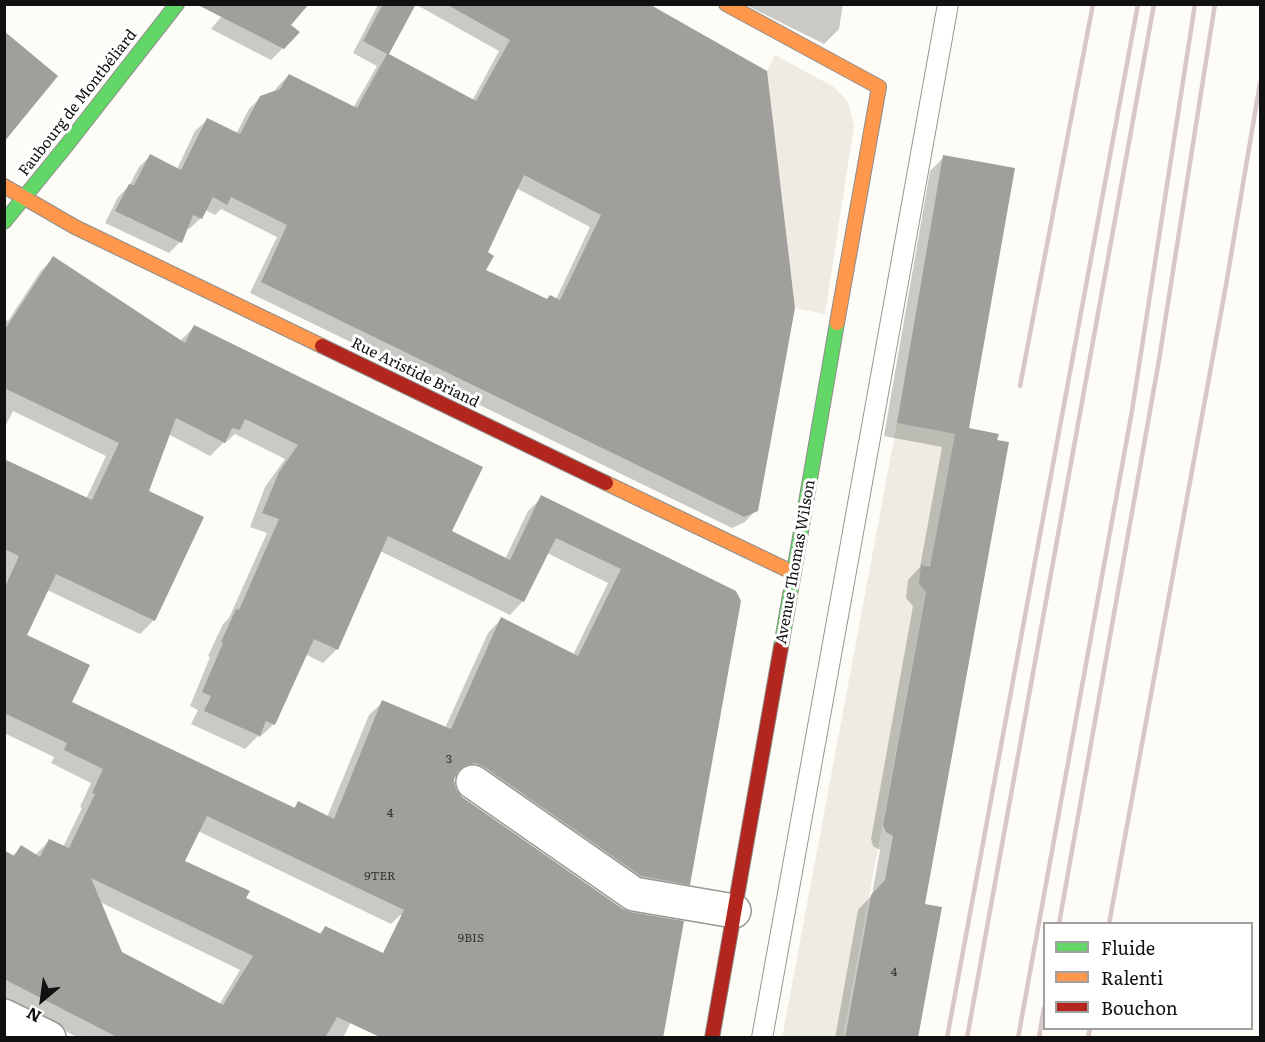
<!DOCTYPE html>
<html>
<head>
<meta charset="utf-8">
<style>
	body { margin:0 }
	#map { position:relative; width:1265px; height:1042px; overflow:hidden; background:#fdfcf7; font-family:Literata,serif }
	canvas { display:block }
	.frame { position:absolute; inset:0; border:6px solid #111; pointer-events:none }
	.legend { position:absolute; left:1043px; top:922px; width:210px; height:108px; box-sizing:border-box; background:#fff; border:2px solid #a0a0a0; margin:0; padding:8px 10px; list-style:none; font-size:18px; color:#111 }
	.legend li { display:flex; align-items:center; gap:12px; height:30px }
	.legend b { width:30px; border:2px solid #a0a0a0 }
	.north { position:absolute; left:12px; top:970px; width:60px; height:60px; -webkit-text-stroke:4px #fff; paint-order:stroke; rotate:209deg; font-size:16px; font-weight:700; line-height:24px; text-align:center; color:#111 }
	.north::after { content:''; display:block; margin:auto; width:21px; height:27px; background:#111; clip-path:polygon(50% 0,100% 100%,50% 72%,0 100%) }
</style>
</head>
<body>
<div id="map">
<canvas width="1265" height="1042"></canvas>
<div class="frame"></div>
<ul class="legend">
<li><b style="height:8px;background:#63d668"></b>Fluide</li>
<li><b style="height:8px;background:#ff974d"></b>Ralenti</li>
<li><b style="height:8px;background:#b3261e"></b>Bouchon</li>
</ul>
<div class="north">N</div>
</div>
<script>
const g = document.querySelector('canvas').getContext('2d');
g.lineJoin = 'round';
function fillPath(path, color) {
  g.fillStyle = color;
  g.fill(path, 'evenodd');
}
function shape(rows) {
  const path = new Path2D();
  for (const r of rows) {
    path.moveTo(r[0], r[1]);
    for (let i = 2; i < r.length; i += 2) path.lineTo(r[i], r[i + 1]);
  }
  return path;
}
function trace(path, color, width, dash) {
  g.strokeStyle = color;
  g.lineWidth = width;
  g.lineCap = dash ? 'butt' : 'round';
  g.setLineDash(dash || []);
  g.stroke(path);
}
function write(font, color, halo, rows, align = 'center') {
  g.font = font + ' Literata,serif';
  g.lineWidth = 6;
  g.setLineDash([]);
  g.textBaseline = 'middle';
  g.strokeStyle = halo;
  g.fillStyle = color;
  for (const [text, x, y, turn = 0] of rows) {
    g.save();
    g.translate(x, y);
    g.rotate((+turn || 0) * Math.PI / 180);
    g.textAlign = isNaN(turn) ? turn : align;
    if (halo) g.strokeText(text, 0, 0);
    g.fillText(text, 0, 0);
    g.restore();
  }
}
const plaza = shape([
	[775,55,834,87,848,102,854,126,825,314,795,308,783,202,766,73],
	[897,423,955,434,843,1037,782,1038]
]);
const shadow = shape([
	[232,4,289,26,283,48,271,60,211,29],
	[374,4,414,4,387,54,472,101,499,51,415,4,644,4,756,510,745,522,732,528,250,293,277,237,221,209,215,215,205,210,201,218,189,229,186,228,180,242,169,253,105,223,118,197,129,186,139,167,150,156,177,169,195,131,207,120,236,134,249,109,261,97,274,93,277,87,289,75,353,108,377,66,353,53,377,7],
	[516,188,590,227,556,299,546,301,484,271,486,253],
	[744,4,843,4,839,29,824,44],
	[944,157,968,430,923,905,917,1038,835,1038,858,910,872,895,880,850,873,846,871,839,913,606,906,598,908,580,920,567,942,447,884,436,930,171],
	[54,258,180,341,194,327,450,532,505,559,528,511,542,497,735,592,689,884,675,897,627,889,461,776,454,777,442,936,400,915,391,924,198,831,183,862,244,899,319,934,325,928,383,955,343,1038,79,1038,4,1000,4,852,12,856,22,847,35,855,49,841,63,847,82,808,80,807,91,783,51,763,54,757,4,733,4,575,7,570,4,569,4,460,86,499,106,456,13,411,4,429,4,318,8,321,40,272],
	[168,434,210,456,223,443,225,443,235,434,285,459,265,487,250,527,267,533,229,618,223,624,208,656,210,657,190,706,198,710,191,724,245,749,258,736,260,737,274,724,305,654,323,663,337,649,380,551,510,615,523,601,547,553,608,583,573,655,501,619,488,633,445,728,383,702,369,715,327,817,298,803,293,809,70,703,25,635,47,590,140,634,154,620,147,491],
	[100,902,240,970,219,1005,121,953]
]);
const building = shape([
	[196,4,309,4,291,25,300,32,284,49],
	[383,4,416,4,389,54,476,101,510,40,446,4,649,4,767,71,795,308,758,511,744,517,261,282,287,225,231,197,227,205,213,197,202,219,193,215,182,243,115,211,129,184,134,185,150,154,181,170,207,118,240,134,260,96,280,89,289,74,357,108,387,54,363,41],
	[524,175,601,215,560,300,550,295,547,299,486,270,494,256,488,252],
	[4,31,58,76,4,142],
	[943,155,1015,168,969,428,999,434,997,440,1009,442,925,904,942,907,918,1038,845,1038,871,895,885,880,893,836,886,832,883,825,926,592,919,584,921,565,930,567,955,434,897,423],
	[53,256,185,343,194,325,483,467,452,531,510,560,541,495,736,591,741,601,690,885,641,876,483,766,475,763,466,765,458,771,454,780,456,789,462,797,623,909,631,912,684,921,663,1038,382,1038,337,1017,325,1038,119,1038,4,979,4,850,14,856,21,845,40,857,49,839,69,848,95,794,92,793,103,769,64,750,67,743,4,713,4,589,19,556,4,549,4,459,92,500,119,443,4,388,4,331],
	[176,418,225,443,232,428,240,430,245,419,298,445,279,472,262,513,279,519,239,610,236,609,221,642,223,643,202,692,211,696,204,711,260,736,266,721,275,725,314,639,338,650,388,536,524,602,556,538,621,569,578,656,501,617,451,729,382,700,334,819,298,801,295,808,72,702,90,665,27,635,56,574,155,621,204,517,149,491],
	[207,816,404,910,383,953,325,926,321,934,246,898,250,891,185,861],
	[91,878,253,956,223,1005,122,952]
]);
const lane = shape([
	[762,1038,948,4]
]);
const street = shape([
	[473,782,634,894,734,911],
	[4,1016,49,1038]
]);
const fast = shape([
	[4,222,66,146,177,4],
	[781,647,837,323]
]);
const slow = shape([
	[726,4,879,87,837,323],
	[4,186,75,227,322,346],
	[606,483,794,573]
]);
const jam = shape([
	[322,346,606,483],
	[712,1038,781,647]
]);
const rail = shape([
	[1020,386,1093,4],
	[1059,924,1159,360,1215,4],
	[1109,924,1226,285,1260,83],
	[947,1038,1138,4],
	[967,1038,1154,4],
	[1018,1038,1132,411,1195,4],
	[1039,1038,1044,1008],
	[1088,1038,1090,1028]
]);
const numberNames = [
	["3",449,759],
	["4",390,813],
	["9TER",380,876],
	["9BIS",471,938],
	["4",894,972]
];
const streetNames = [
	["Faubourg de Montbéliard",78,103,-52],
	["Rue Aristide Briand",415,373,26],
	["Avenue Thomas Wilson",796,562,-80]
];
fillPath(plaza, '#edebe2');
fillPath(shadow, '#0003');
fillPath(building, '#a19f9c');
trace(lane, '#979795', 22);
trace(street, '#979795', 36);
trace(fast, '#8e8d8b', 16);
trace(slow, '#8e8d8b', 16);
trace(jam, '#8e8d8b', 16);
trace(lane, '#fffffe', 20);
trace(street, '#fffffe', 33);
trace(fast, '#63d668', 14);
trace(slow, '#ff974d', 14);
trace(jam, '#b3261e', 14);
trace(rail, '#d9c6c7', 4.5);
write('12px', '#353434', null, numberNames);
write('15px', '#111', '#fff', streetNames);
</script>
</body>
</html>
